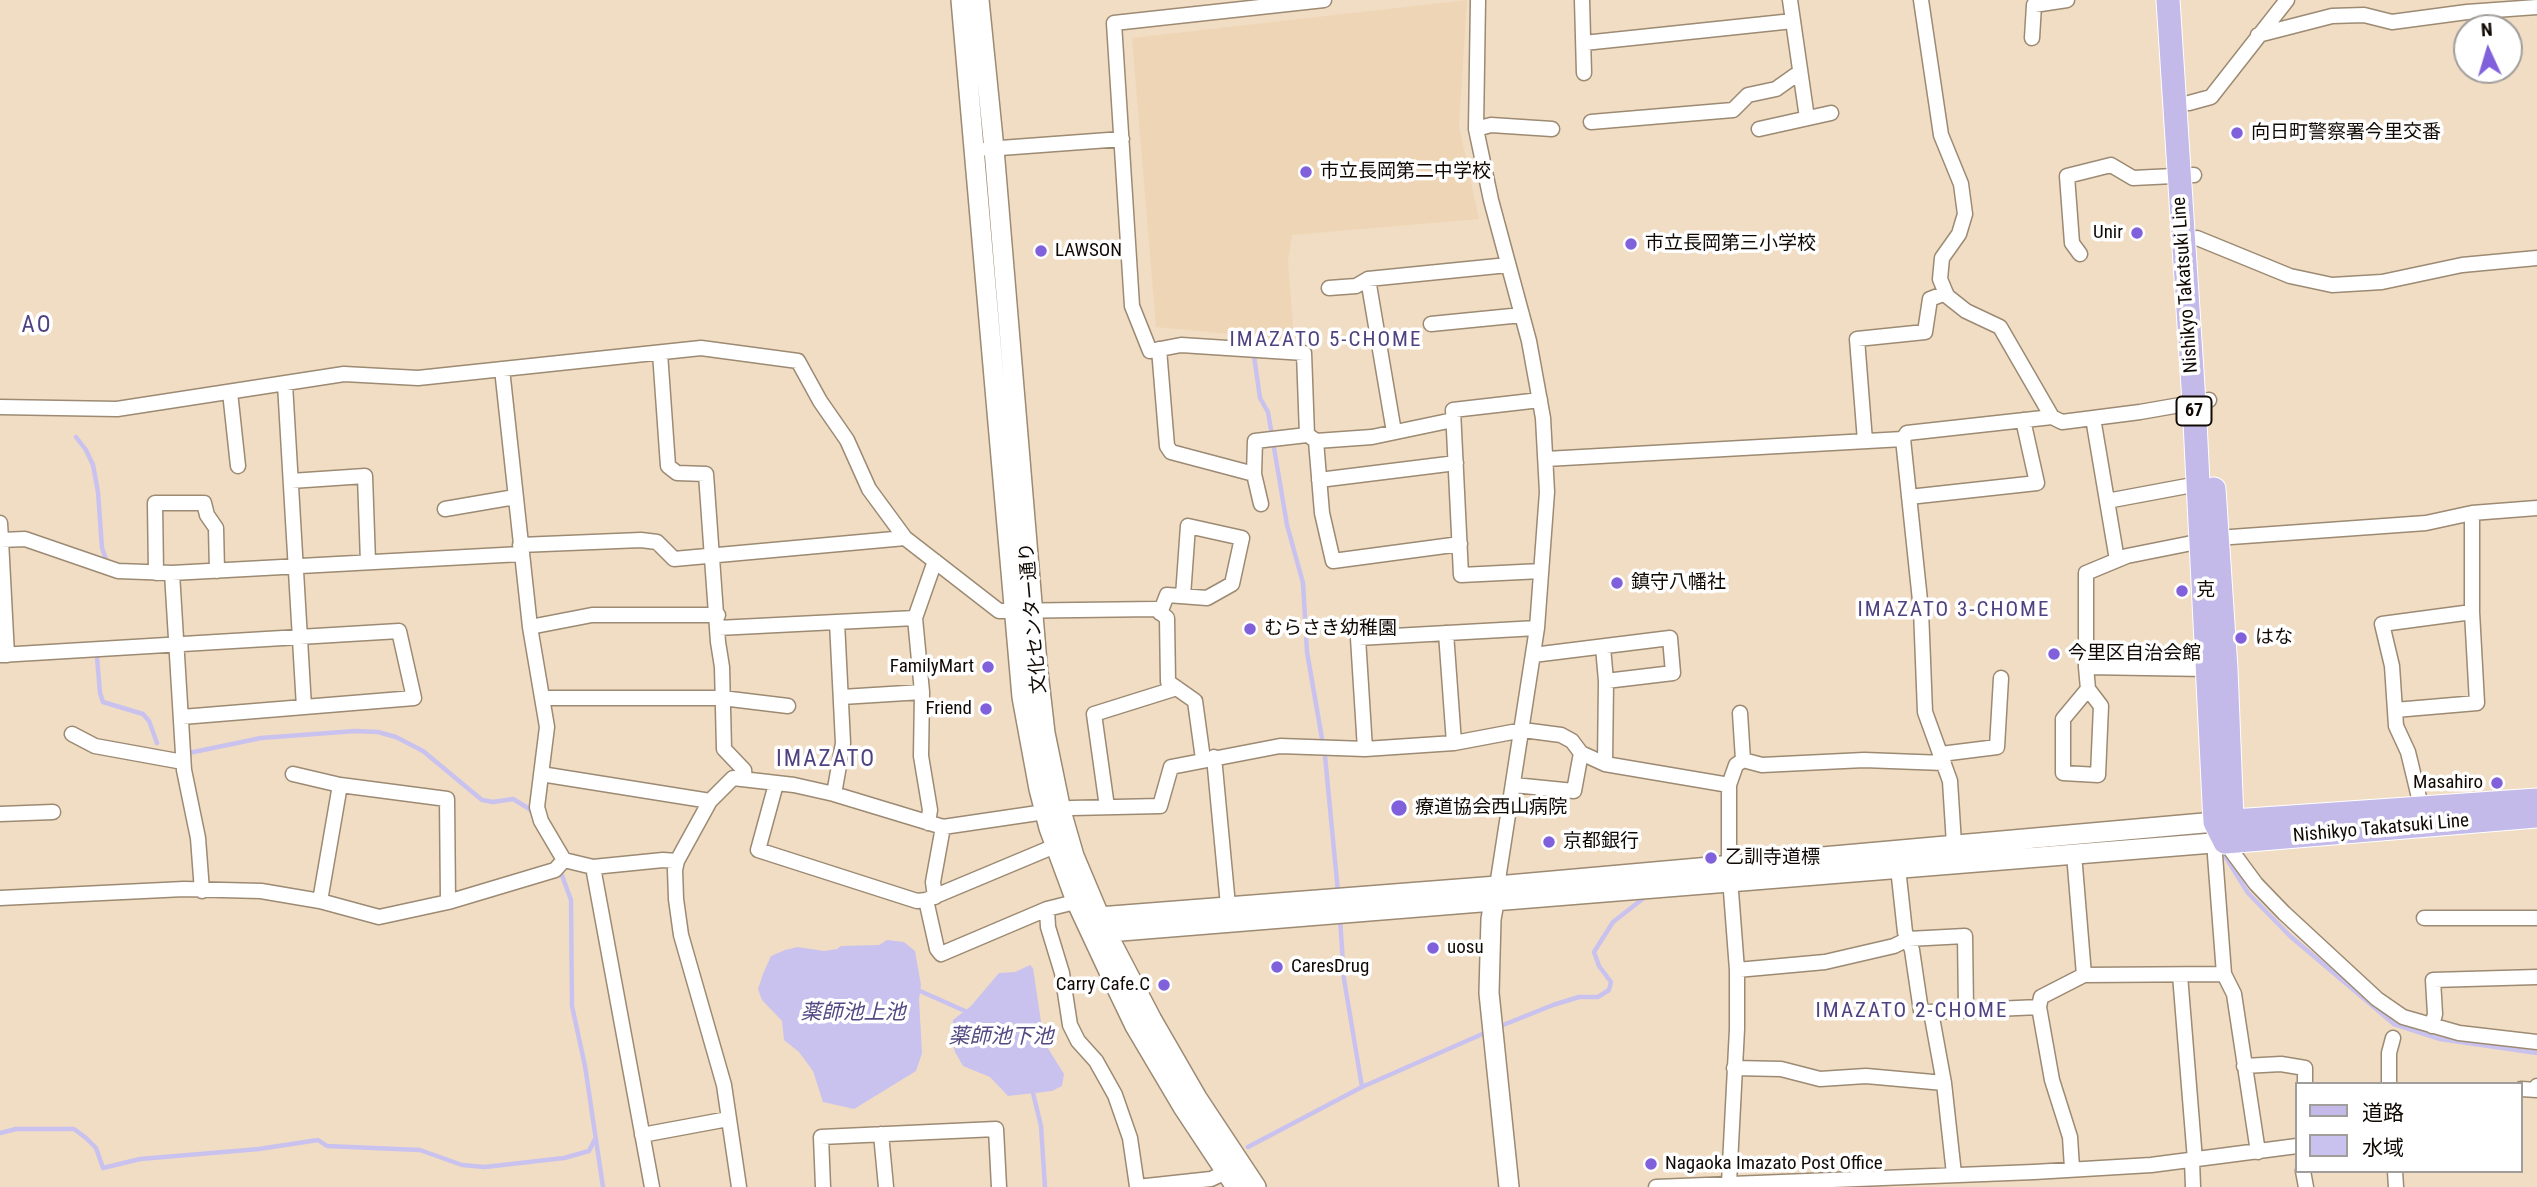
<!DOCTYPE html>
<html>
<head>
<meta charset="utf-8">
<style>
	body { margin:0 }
	#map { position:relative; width:2537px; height:1187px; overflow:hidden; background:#f1ddc4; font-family:"Roboto Condensed","Noto Sans JP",sans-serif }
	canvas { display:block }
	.legend { position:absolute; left:2295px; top:1082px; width:228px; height:91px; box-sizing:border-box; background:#fff; border:2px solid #a09d9b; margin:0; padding:9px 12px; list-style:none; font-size:21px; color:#110a04 }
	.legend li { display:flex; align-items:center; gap:14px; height:35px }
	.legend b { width:35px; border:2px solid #a09d9b }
	.north { position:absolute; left:2453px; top:14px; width:70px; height:70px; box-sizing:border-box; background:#fff; border:2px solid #a09d9b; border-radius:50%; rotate:356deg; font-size:19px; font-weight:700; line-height:28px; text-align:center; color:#110a04 }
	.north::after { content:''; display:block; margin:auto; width:24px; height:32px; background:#8060db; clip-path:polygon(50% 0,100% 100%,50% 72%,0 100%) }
</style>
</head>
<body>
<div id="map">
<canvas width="2537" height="1187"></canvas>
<ul class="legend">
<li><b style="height:9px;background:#c3baea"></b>道路</li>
<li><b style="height:19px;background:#c9c2ef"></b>水域</li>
</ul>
<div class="north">N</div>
</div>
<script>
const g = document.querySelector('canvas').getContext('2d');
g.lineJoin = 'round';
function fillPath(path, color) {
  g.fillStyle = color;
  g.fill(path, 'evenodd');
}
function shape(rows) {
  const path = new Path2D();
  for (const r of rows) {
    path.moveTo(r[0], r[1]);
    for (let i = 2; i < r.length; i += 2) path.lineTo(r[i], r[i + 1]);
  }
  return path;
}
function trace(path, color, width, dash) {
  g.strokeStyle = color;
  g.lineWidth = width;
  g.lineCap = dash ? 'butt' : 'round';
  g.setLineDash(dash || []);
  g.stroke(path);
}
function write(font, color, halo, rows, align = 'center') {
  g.font = font + ' "Roboto Condensed","Noto Sans JP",sans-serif';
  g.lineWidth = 7;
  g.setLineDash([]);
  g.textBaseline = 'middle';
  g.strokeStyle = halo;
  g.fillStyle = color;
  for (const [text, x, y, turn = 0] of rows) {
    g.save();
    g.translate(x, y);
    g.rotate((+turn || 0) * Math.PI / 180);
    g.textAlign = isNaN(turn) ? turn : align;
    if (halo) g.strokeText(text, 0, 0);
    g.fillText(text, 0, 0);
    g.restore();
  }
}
const built = shape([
	[1467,0,1459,126,1479,219,1292,235,1288,261,1294,340,1156,327,1132,38]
]);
const water = shape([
	[887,940,904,942,915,951,921,985,919,999,922,1053,916,1071,854,1109,823,1102,813,1071,799,1052,784,1040,782,1021,762,1000,758,989,763,974,771,956,785,950,798,947,824,951,837,949,841,946,879,945],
	[1030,965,1033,968,1044,1042,1064,1074,1062,1086,1052,1091,1008,1096,990,1077,963,1066,955,1052,952,1037,953,1020,971,1006,999,973,1015,972]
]);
const stream = shape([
	[1254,356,1260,398,1268,412,1287,525,1303,583,1307,652,1325,756,1338,892],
	[76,437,86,450,93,465,98,492,102,548,107,562],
	[97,657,100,693,103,702,143,714,149,721,157,743],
	[184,754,261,738,355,731,378,732,396,737,423,751,482,800,493,802,513,799,528,808,534,814],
	[2225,856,2248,893,2290,936,2394,1024,2440,1039,2537,1053],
	[560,870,571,900,572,1006,585,1066,603,1187],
	[1340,918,1344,979,1362,1087],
	[920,991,965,1011],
	[1498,1027,1553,1005,1579,997,1598,997,1609,990,1611,982,1599,966,1594,952,1613,922,1649,894],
	[1033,1093,1041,1126,1045,1187],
	[0,1133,16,1129,74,1129,86,1138,96,1148,103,1168,140,1159,259,1149,318,1140,327,1146,420,1150,462,1165,485,1167,564,1158,589,1151,595,1139],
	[1248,1147,1362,1087,1487,1032]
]);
const minor = shape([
	[1478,0,1476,129,1491,200,1529,341,1543,418,1547,492,1537,628,1497,886],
	[1582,0,1584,73],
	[1790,0,1807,118],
	[1921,0,1941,135,1961,184,1965,214,1959,234,1942,258,1940,279,1947,296,1966,311,2000,327,2052,417],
	[2258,35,2332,16,2364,15,2392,22,2467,12,2537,7],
	[2032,38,2034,5,2067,0],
	[1584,43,1793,21],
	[2189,103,2211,97,2287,0],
	[1591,122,1733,110,1748,95,1776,89,1800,72],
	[1476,129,1491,125,1552,129],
	[1759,129,1831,113],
	[987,149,1122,139],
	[2197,238,2290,276,2332,285,2382,282,2462,265,2537,258],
	[2080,254,2072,243,2067,176,2111,165,2133,178,2194,175],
	[1329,288,1356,286,1368,279],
	[1431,324,1522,315],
	[1159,349,1167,446,1171,452,1254,474,1261,504],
	[660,353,668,466,677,473,706,474,718,642,722,667,724,749,744,770,745,779],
	[502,369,530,627,547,727,537,807,541,821,564,860,593,867,663,860,677,861,675,870,676,899,681,935,724,1085,739,1187],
	[285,384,304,707],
	[230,392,238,466],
	[1540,400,1453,410,1461,575,1541,571],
	[0,407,117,409,344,374,418,378,701,348,798,361,820,401,847,440,869,489,905,538,999,611,1156,609,1167,618,1168,682,1195,701,1203,759],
	[2093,418,2117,560],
	[1394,432,1368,279,1508,265],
	[1308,435,1316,441,1372,437,1453,420],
	[1903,439,1921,610,1925,712,1950,781,1954,844],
	[1316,441,1322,513,1333,561,1460,544],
	[1865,441,1857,339,1925,332,1930,299,1946,293],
	[1546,459,1903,439,1907,433,2052,417,2062,422,2140,412,2209,400],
	[1254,474,1255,441,1307,435,1304,353,1181,345,1150,351,1132,306,1114,23,1324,0],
	[1319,480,1456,463],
	[291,481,365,476,368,562],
	[1909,497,2037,483,2023,420],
	[2107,501,2198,484],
	[445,509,515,497],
	[0,523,1,540],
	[520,545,641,540,657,542,674,559,905,538],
	[156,573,155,503,204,503,207,515,216,528,217,571],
	[172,573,184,770,198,838,202,891],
	[1160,613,1167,595,1207,598,1232,584,1242,538,1188,526,1183,596],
	[530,627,592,615,718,615],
	[718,628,915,618],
	[1446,633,1454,743],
	[1603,647,1606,681,1605,764],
	[0,655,399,631,414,698,182,717],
	[7,655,1,540,25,539,118,571,172,573,521,554],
	[1533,655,1670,638,1673,673,1606,681],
	[2086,667,2207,669],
	[2088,689,2063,719,2063,773,2098,775,2101,706,2088,689,2086,667,2086,573,2127,556,2217,538,2426,523,2472,513,2537,508],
	[842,697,922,692],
	[542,698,722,698,788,706],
	[2395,710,2477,703,2472,612,2472,513],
	[72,734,95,746,183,762],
	[1365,749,1358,638,1537,628],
	[1941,754,1997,747,2001,678],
	[1214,757,1229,916],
	[1743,760,1762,765,1864,760,1944,763],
	[293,774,340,785,447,799,448,902],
	[541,774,710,801],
	[776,784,758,850,917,901,926,900,1055,846],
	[1514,785,1574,791,1581,753],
	[834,794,843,743,837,622],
	[1107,807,1094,714,1177,688],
	[0,814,53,812],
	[2423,814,2408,752,2396,726,2392,666,2382,624,2472,612],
	[928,823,930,810,921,756,922,692,915,618,935,561],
	[2214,842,2224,974,2234,994,2258,1152],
	[2225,842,2256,884,2284,913,2377,999,2403,1017,2459,1033,2537,1042],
	[2074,854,2084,975],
	[677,861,710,801,733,778,794,785,834,794,943,827],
	[593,867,652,1187],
	[1898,868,1905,932,1912,950,1921,1011,1931,1012,1944,1083,1954,1174],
	[935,897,933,882,943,827,1072,808,1160,806,1171,767,1280,746,1365,749,1454,743,1523,730,1561,735,1572,741,1581,753,1605,764,1729,785],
	[0,898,184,889,261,891,320,901,379,917,448,902,555,870,564,860],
	[926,900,937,949,941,954,1047,909,1083,900],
	[320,901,340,785],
	[1047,909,1048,927,1062,973,1070,1025,1078,1041,1096,1061,1115,1095,1130,1138,1137,1186],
	[2424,918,2537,918],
	[1737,970,1825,962,1894,946,1908,939,1965,936,1966,1009],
	[2180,975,2195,1160],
	[1931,1012,2039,1007],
	[2432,1026,2435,1014,2433,980,2537,977],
	[2244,1066,2281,1064,2305,1068,2305,1084],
	[1734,1068,1781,1069,1820,1079,1866,1076,1944,1083],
	[2389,1084,2389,1053,2393,1038],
	[2521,1089,2537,1090,2537,1086],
	[881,1134,886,1187],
	[642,1135,728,1119],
	[2192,1160,2193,1187],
	[2072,1168,2070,1137,2052,1080,2039,1007,2041,997,2084,975,2224,974],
	[2303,1171,2306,1187],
	[2395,1171,2396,1187],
	[1729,1183,1737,1029,1737,970,1729,865,1729,785,1736,765,1743,760,1740,713],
	[823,1187,821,1137,996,1129,999,1187],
	[1137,1187,1211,1179,1226,1172],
	[1656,1187,2034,1172,2151,1165,2297,1146]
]);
const tertiary = shape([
	[961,0,1022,697,1039,789,1049,828,1076,901,1112,978,1135,1026,1183,1107,1236,1187],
	[979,0,994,149,1037,663,1045,733,1061,811,1074,856,1106,932,1152,1020,1197,1098,1256,1187],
	[1496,892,1491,919,1489,993,1509,1187],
	[1086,918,1497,886,2215,822],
	[1096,933,2225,842]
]);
const primary = shape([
	[2168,0,2194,402,2215,822,2225,842],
	[2214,489,2226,669,2232,820,2225,842],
	[2219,822,2537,800],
	[2225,842,2537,816]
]);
const markers = [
	[2237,133,7,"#8060db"],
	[1306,172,7,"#8060db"],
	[2137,233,7,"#8060db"],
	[1631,244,7,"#8060db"],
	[1041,251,7,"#8060db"],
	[1617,583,7,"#8060db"],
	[2182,591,7,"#8060db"],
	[1250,629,7,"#8060db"],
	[2241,638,7,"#8060db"],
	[2054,654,7,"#8060db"],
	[988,667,7,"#8060db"],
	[986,709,7,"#8060db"],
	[2497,783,7,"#8060db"],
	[1399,808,9,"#8060db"],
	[1549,842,7,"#8060db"],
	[1711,858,7,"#8060db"],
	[1433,948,7,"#8060db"],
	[1277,967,7,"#8060db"],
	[1164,985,7,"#8060db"],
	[1651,1164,7,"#8060db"]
];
const shields = [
	[2194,411,35]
];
const shieldNames = [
	["67",2194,411]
];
const poiNames = [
	["向日町警察署今里交番",2251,133],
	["市立長岡第二中学校",1320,172],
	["Unir",2123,233,"right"],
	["市立長岡第三小学校",1645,244],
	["LAWSON",1055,251],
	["鎮守八幡社",1631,583],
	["克",2196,591],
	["むらさき幼稚園",1264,629],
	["はな",2255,638],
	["今里区自治会館",2068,654],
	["FamilyMart",974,667,"right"],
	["Friend",972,709,"right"],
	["Masahiro",2483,783,"right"],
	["療道協会西山病院",1415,808],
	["京都銀行",1563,842],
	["乙訓寺道標",1725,858],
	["uosu",1447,948],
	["CaresDrug",1291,967],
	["Carry Cafe.C",1150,985,"right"],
	["Nagaoka Imazato Post Office",1665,1164]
];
const streetNames = [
	["Nishikyo Takatsuki Line",2186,285,-94],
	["文化センター通り",1034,618,-95],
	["Nishikyo Takatsuki Line",2381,829,-5]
];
const neighbourhoodNames = [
	["IMAZATO 5-CHOME",1326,341],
	["IMAZATO 3-CHOME",1954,611],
	["IMAZATO 2-CHOME",1912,1012]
];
const waterNames = [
	["薬師池上池",853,1014],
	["薬師池下池",1001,1038]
];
const quarterNames = [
	["AO",37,326],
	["IMAZATO",826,760]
];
fillPath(built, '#eed5b5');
fillPath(water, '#c9c2ef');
trace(stream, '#c9c2ef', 4.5);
trace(minor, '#9c8a73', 17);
trace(tertiary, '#9c8a73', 22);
trace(primary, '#fff', 25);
trace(minor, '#fff', 14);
trace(tertiary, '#fff', 19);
trace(primary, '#c3baea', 23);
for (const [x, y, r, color] of markers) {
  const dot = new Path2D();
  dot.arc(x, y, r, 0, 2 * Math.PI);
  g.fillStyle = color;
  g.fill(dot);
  trace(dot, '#fff', 2.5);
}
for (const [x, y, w] of shields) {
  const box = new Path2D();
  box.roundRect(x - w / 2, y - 14.5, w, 29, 5);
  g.fillStyle = '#fff';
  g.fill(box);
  trace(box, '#110a04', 2);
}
write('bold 18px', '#110a04', null, shieldNames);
write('19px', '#110a04', '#fff', poiNames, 'left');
write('19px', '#110a04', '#fff', streetNames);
g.letterSpacing = '2px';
write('21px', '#4f4280', '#fff', neighbourhoodNames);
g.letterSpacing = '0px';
write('italic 21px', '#544982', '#fff', waterNames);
g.letterSpacing = '2px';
write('23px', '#4f4280', '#fff', quarterNames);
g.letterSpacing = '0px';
</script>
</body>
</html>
